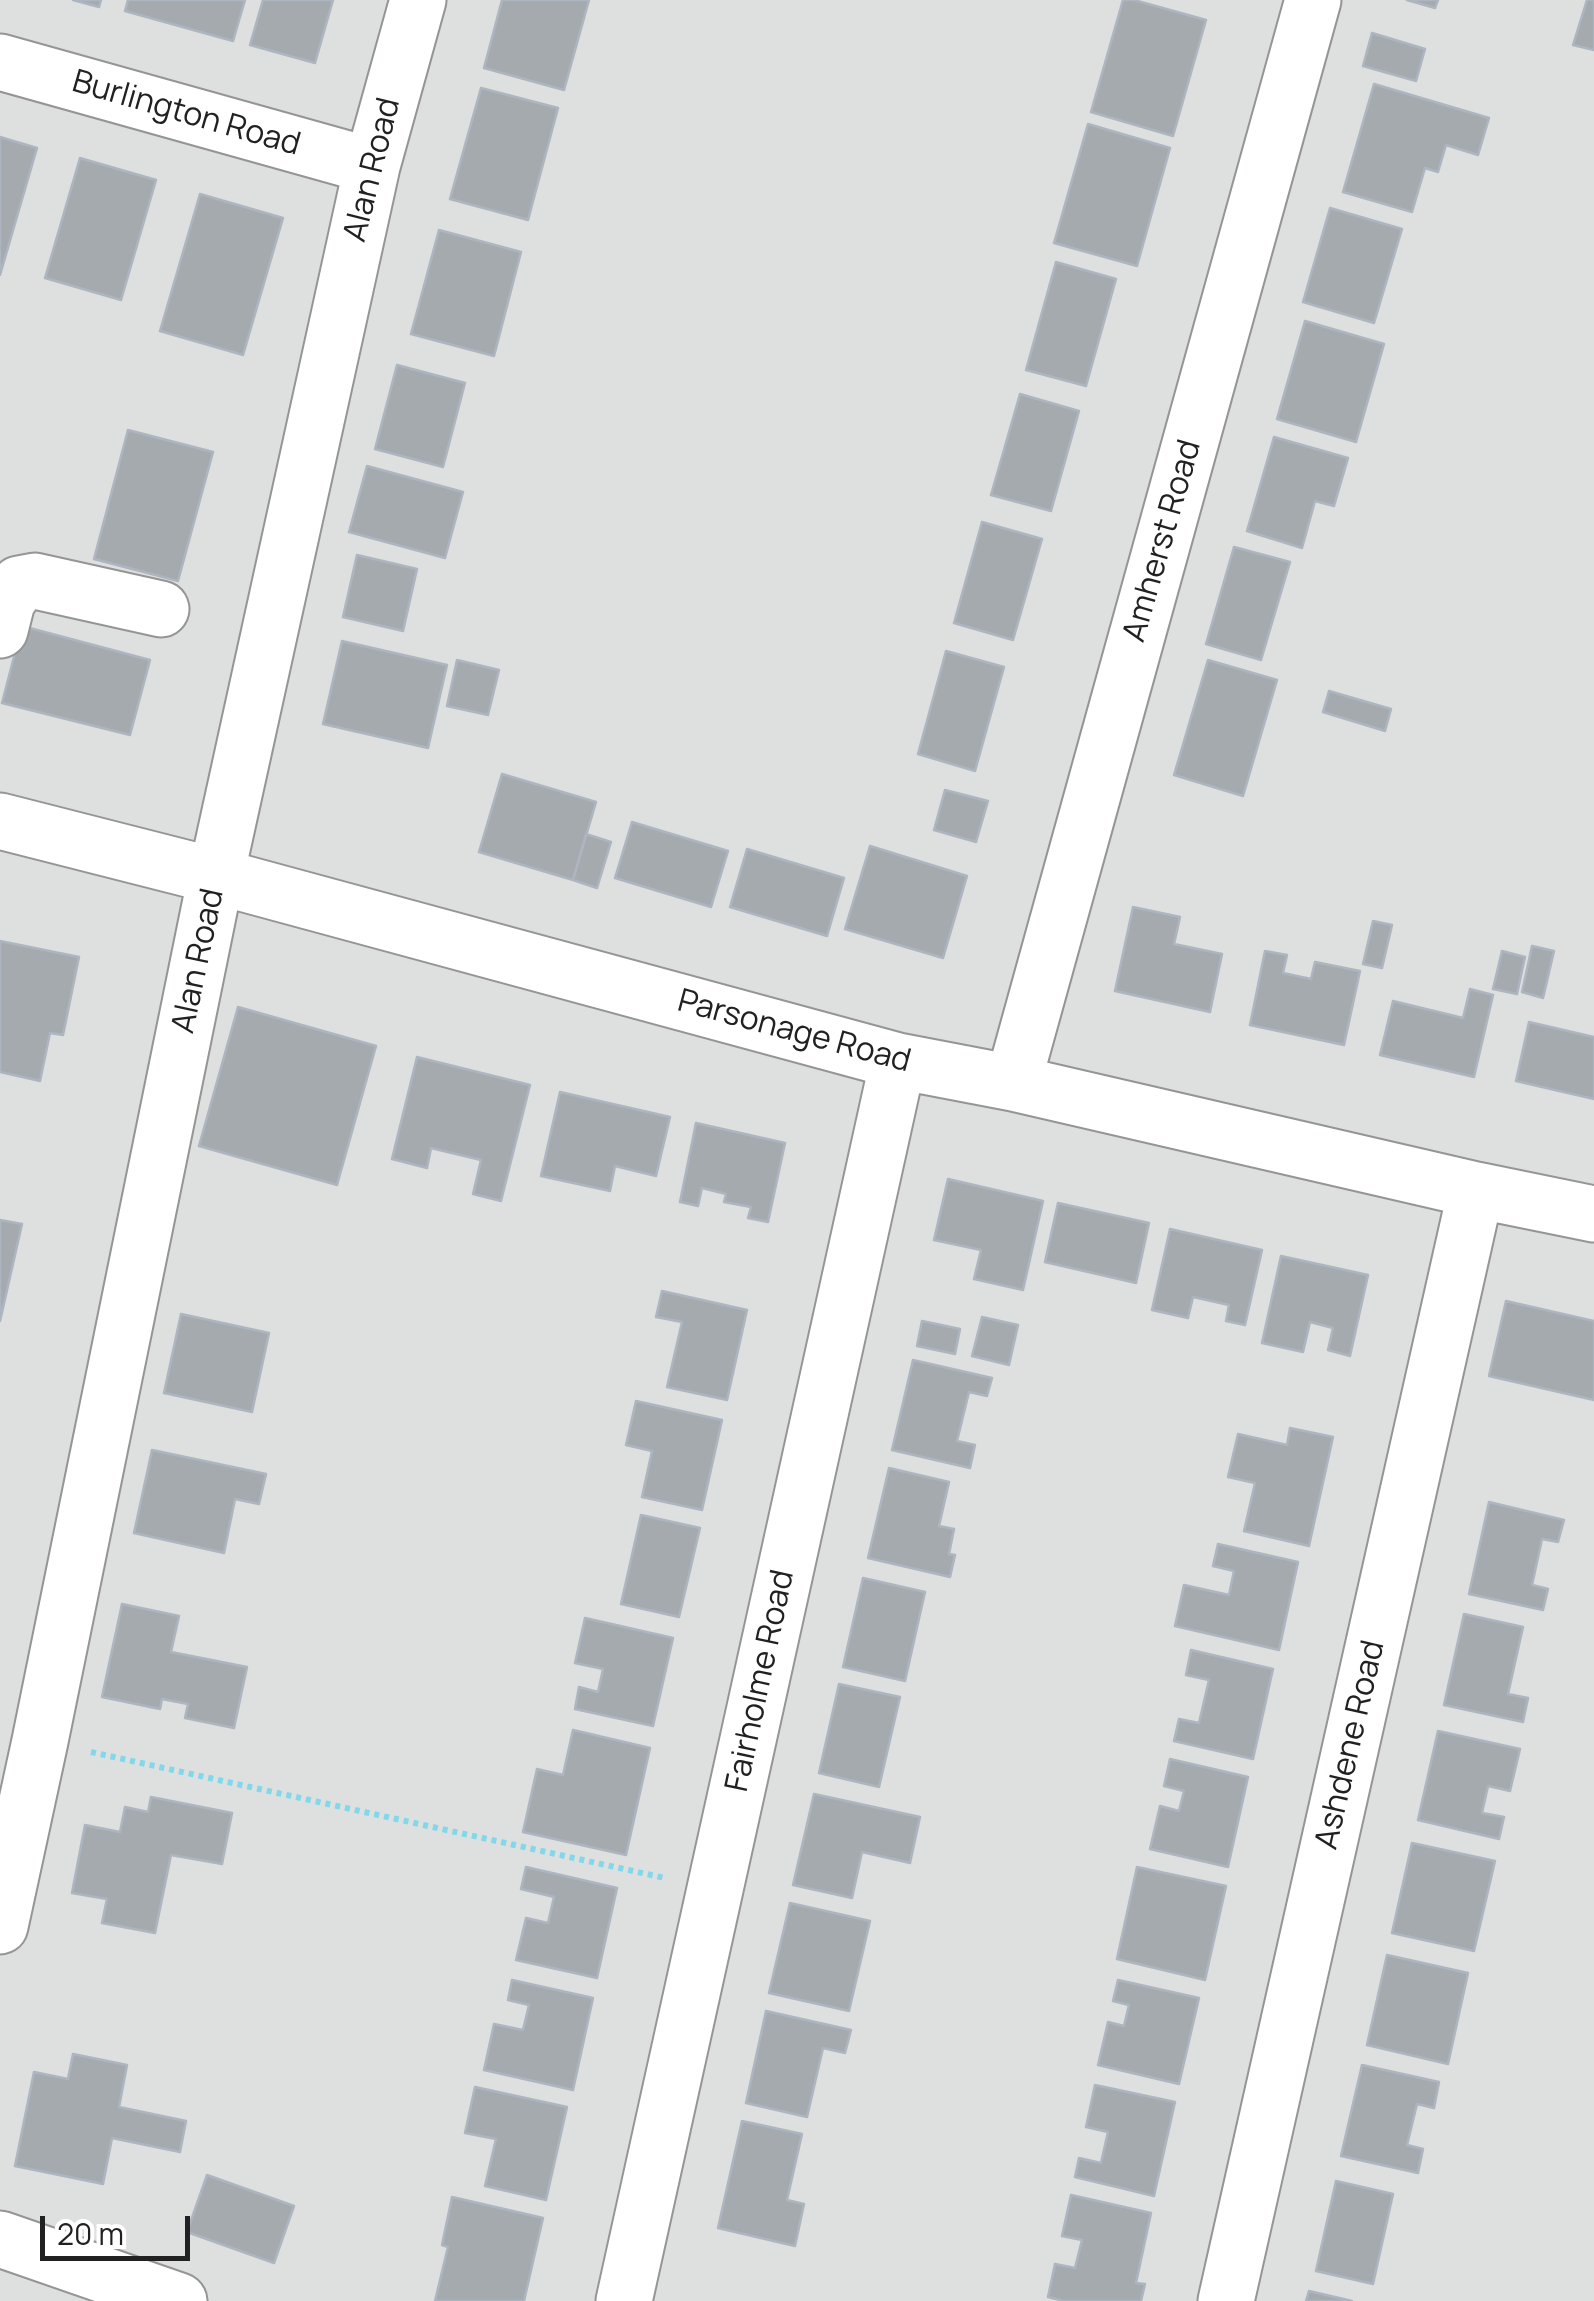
<!DOCTYPE html>
<html>
<head>
<meta charset="utf-8">
<style>
	body { margin:0 }
	#map { position:relative; width:1594px; height:2301px; overflow:hidden; background:#e9ebf0; font-family:Manrope,sans-serif }
	canvas { display:block }
	.scale { position:absolute; left:40px; top:2216px; width:150px; height:45px; box-sizing:border-box; border:5px solid #212121; border-top:0; padding-left:12px; font-size:30px; line-height:35px; white-space:nowrap; color:#212121; -webkit-text-stroke:8px #fff; paint-order:stroke }
</style>
</head>
<body>
<div id="map">
<canvas width="1594" height="2301"></canvas>
<div class="scale">20 m</div>
</div>
<script>
const g = document.querySelector('canvas').getContext('2d');
g.lineJoin = 'round';
function fillPath(path, color) {
  g.fillStyle = color;
  g.fill(path, 'evenodd');
}
function shape(rows) {
  const path = new Path2D();
  for (const r of rows) {
    path.moveTo(r[0], r[1]);
    for (let i = 2; i < r.length; i += 2) path.lineTo(r[i], r[i + 1]);
  }
  return path;
}
function trace(path, color, width, dash) {
  g.strokeStyle = color;
  g.lineWidth = width;
  g.lineCap = dash ? 'butt' : 'round';
  g.setLineDash(dash || []);
  g.stroke(path);
}
function write(font, color, halo, rows, align = 'center') {
  g.font = font + ' Manrope,sans-serif';
  g.lineWidth = 9;
  g.setLineDash([]);
  g.textBaseline = 'middle';
  g.strokeStyle = halo;
  g.fillStyle = color;
  for (const [text, x, y, turn = 0] of rows) {
    g.save();
    g.translate(x, y);
    g.rotate((+turn || 0) * Math.PI / 180);
    g.textAlign = isNaN(turn) ? turn : align;
    if (halo) g.strokeText(text, 0, 0);
    g.fillText(text, 0, 0);
    g.restore();
  }
}
const residential = shape([
	[0,0,1594,0,1594,2301,0,2301]
]);
const building = shape([
	[73,0,101,0,99,7,73,0],
	[128,0,245,0,233,41,125,11,128,0],
	[263,0,333,0,315,63,250,45,263,0],
	[502,0,589,0,564,90,484,68,502,0],
	[1123,0,1134,0,1206,20,1173,136,1091,112,1123,0],
	[1407,0,1438,0,1435,8,1407,0],
	[1587,0,1594,0,1594,50,1573,45,1587,0],
	[1372,33,1425,49,1416,81,1363,66,1372,33],
	[1374,84,1489,118,1478,155,1446,145,1438,172,1425,168,1412,212,1343,192,1374,84],
	[481,88,558,108,528,220,450,199,481,88],
	[1088,124,1170,148,1137,266,1054,243,1088,124],
	[0,137,37,148,0,275,0,137],
	[80,158,156,180,121,300,45,278,80,158],
	[200,194,283,218,243,355,160,331,200,194],
	[1330,208,1402,229,1374,323,1303,302,1330,208],
	[439,230,521,252,494,356,411,334,439,230],
	[1056,262,1116,279,1086,386,1026,370,1056,262],
	[1305,321,1384,344,1356,442,1277,419,1305,321],
	[397,365,465,383,443,467,375,449,397,365],
	[1020,394,1079,411,1051,511,991,495,1020,394],
	[128,430,213,452,178,581,94,559,128,430],
	[1274,437,1348,458,1334,506,1315,501,1302,548,1247,531,1274,437],
	[367,466,463,492,445,558,349,532,367,466],
	[982,522,1042,539,1013,640,954,623,982,522],
	[1234,547,1290,562,1261,660,1206,644,1234,547],
	[357,555,417,569,403,631,343,617,357,555],
	[22,626,150,660,130,735,2,703,22,626],
	[342,641,447,665,428,748,323,724,342,641],
	[946,651,1004,667,975,771,918,754,946,651],
	[457,660,499,670,488,715,447,706,457,660],
	[1208,660,1277,680,1243,796,1174,775,1208,660],
	[1329,691,1391,709,1385,731,1323,712,1329,691],
	[502,774,596,802,573,880,479,852,502,774],
	[945,790,988,801,976,842,934,830,945,790],
	[632,822,728,851,711,907,615,878,632,822],
	[586,834,611,842,597,888,573,880,586,834],
	[870,846,967,876,943,958,845,929,870,846],
	[747,849,844,878,827,936,730,907,747,849],
	[1133,907,1180,917,1174,944,1222,954,1210,1012,1115,991,1133,907],
	[1373,921,1392,925,1382,968,1363,964,1373,921],
	[0,941,79,957,63,1035,50,1033,40,1081,0,1072,0,941],
	[1532,946,1554,951,1543,998,1522,992,1532,946],
	[1265,951,1287,955,1283,973,1311,979,1315,962,1360,971,1344,1045,1250,1025,1265,951],
	[1502,951,1525,957,1517,994,1493,989,1502,951],
	[1470,989,1493,995,1474,1077,1380,1055,1393,1001,1463,1018,1470,989],
	[238,1007,376,1046,337,1185,199,1146,238,1007],
	[1529,1022,1594,1037,1594,1099,1516,1081,1529,1022],
	[417,1057,530,1085,501,1201,473,1194,481,1160,431,1148,427,1168,392,1159,417,1057],
	[560,1092,670,1117,656,1176,615,1166,610,1191,541,1176,560,1092],
	[696,1123,785,1143,768,1222,748,1218,751,1207,724,1202,726,1194,702,1188,698,1206,680,1202,696,1123],
	[948,1179,1043,1201,1023,1290,974,1279,981,1250,934,1240,948,1179],
	[1058,1203,1149,1223,1136,1283,1045,1262,1058,1203],
	[0,1220,22,1224,0,1321,0,1220],
	[1170,1229,1262,1250,1245,1325,1226,1321,1229,1305,1193,1297,1188,1318,1152,1310,1170,1229],
	[1281,1256,1368,1275,1350,1356,1328,1350,1333,1328,1310,1322,1303,1352,1262,1343,1281,1256],
	[662,1291,747,1310,727,1400,667,1387,682,1322,656,1317,662,1291],
	[1506,1301,1594,1321,1594,1400,1489,1376,1506,1301],
	[181,1314,269,1333,252,1412,164,1393,181,1314],
	[982,1317,1018,1325,1009,1365,972,1356,982,1317],
	[922,1321,960,1329,955,1354,917,1346,922,1321],
	[913,1360,992,1378,987,1396,969,1392,957,1441,975,1445,970,1468,892,1450,913,1360],
	[636,1401,722,1420,702,1510,642,1497,652,1451,626,1445,636,1401],
	[1290,1428,1333,1437,1309,1546,1244,1531,1255,1483,1228,1477,1238,1434,1287,1445,1290,1428],
	[152,1450,266,1474,259,1504,235,1499,224,1553,134,1533,152,1450],
	[889,1468,949,1482,939,1526,954,1529,949,1554,955,1555,950,1577,868,1558,889,1468],
	[1489,1502,1564,1520,1558,1542,1542,1539,1532,1585,1548,1589,1543,1610,1469,1594,1489,1502],
	[641,1515,700,1528,679,1617,621,1604,641,1515],
	[1218,1544,1298,1562,1279,1650,1175,1626,1184,1585,1229,1595,1234,1571,1213,1566,1218,1544],
	[863,1578,925,1592,905,1681,843,1667,863,1578],
	[122,1604,179,1616,171,1652,247,1667,234,1728,185,1718,188,1704,162,1699,160,1709,102,1697,122,1604],
	[1464,1614,1523,1627,1508,1694,1528,1698,1523,1722,1444,1705,1464,1614],
	[585,1618,673,1638,653,1726,575,1709,579,1687,598,1692,603,1669,575,1663,585,1618],
	[1191,1650,1273,1669,1253,1759,1174,1741,1179,1719,1199,1723,1209,1680,1186,1675,1191,1650],
	[839,1684,900,1697,879,1787,819,1773,839,1684],
	[573,1730,650,1748,626,1855,523,1832,537,1769,563,1775,573,1730],
	[1438,1731,1520,1749,1510,1791,1488,1786,1482,1813,1504,1817,1499,1839,1418,1820,1438,1731],
	[1170,1759,1248,1777,1228,1867,1150,1849,1160,1806,1179,1811,1184,1791,1164,1786,1170,1759],
	[814,1794,920,1817,910,1863,862,1852,852,1898,793,1885,814,1794],
	[151,1797,232,1813,222,1864,171,1855,155,1933,102,1923,107,1899,72,1893,85,1825,120,1832,125,1807,148,1812,151,1797],
	[1412,1843,1495,1861,1474,1951,1392,1933,1412,1843],
	[526,1867,617,1888,597,1978,516,1960,526,1918,548,1923,554,1897,521,1889,526,1867],
	[1137,1867,1226,1886,1205,1980,1117,1959,1137,1867],
	[790,1903,870,1921,849,2011,769,1993,790,1903],
	[1387,1955,1468,1973,1448,2064,1367,2045,1387,1955],
	[512,1980,593,1998,573,2090,484,2070,494,2024,523,2030,529,2005,508,2000,512,1980],
	[1118,1980,1199,1998,1179,2084,1098,2065,1108,2022,1124,2026,1129,2005,1113,2001,1118,1980],
	[766,2011,851,2030,845,2053,823,2048,807,2117,746,2103,766,2011],
	[73,2054,127,2065,119,2107,186,2121,180,2152,112,2138,103,2184,15,2166,34,2072,68,2079,73,2054],
	[1362,2065,1439,2082,1434,2108,1417,2104,1407,2145,1423,2149,1418,2173,1341,2156,1362,2065],
	[1095,2085,1175,2102,1154,2196,1075,2177,1079,2158,1101,2163,1108,2132,1086,2127,1095,2085],
	[475,2087,567,2107,546,2200,485,2186,496,2139,465,2133,475,2087],
	[742,2121,802,2134,787,2200,804,2204,795,2246,718,2228,742,2121],
	[207,2175,294,2206,274,2263,187,2232,207,2175],
	[1336,2181,1393,2194,1373,2284,1316,2271,1336,2181],
	[1071,2195,1151,2213,1136,2283,1145,2284,1141,2301,1064,2301,1048,2297,1055,2264,1075,2268,1082,2240,1062,2236,1071,2195],
	[452,2197,543,2218,524,2301,435,2301,448,2247,442,2245,452,2197],
	[1309,2291,1352,2301,1306,2301,1309,2291]
]);
const path = shape([
	[91,1752,665,1878]
]);
const minor = shape([
	[0,62,372,166],
	[0,630,7,602,19,584,35,581,161,609],
	[0,821,216,876,898,1061,1013,1083,1476,1190,1594,1214],
	[1013,1083,1313,0],
	[0,1926,40,1741,216,876,372,166,418,0],
	[0,2239,179,2301],
	[624,2301,898,1061],
	[1226,2301,1476,1190]
]);
const streetNames = [
	["Burlington Road",186,114,16],
	["Alan Road",373,170,-76],
	["Amherst Road",1163,541,-74],
	["Alan Road",199,961,-78],
	["Parsonage Road",794,1032,15],
	["Fairholme Road",761,1681,-78],
	["Ashdene Road",1351,1745,-77]
];
fillPath(residential, '#dedfdf');
fillPath(building, '#a5aaae');
trace(building, '#adb6c0', 2.5);
trace(minor, '#959595', 59);
trace(path, '#80d8ea', 6, [5, 5]);
trace(minor, '#fff', 55);
write('32px', '#212121', '#fff', streetNames);
</script>
</body>
</html>
